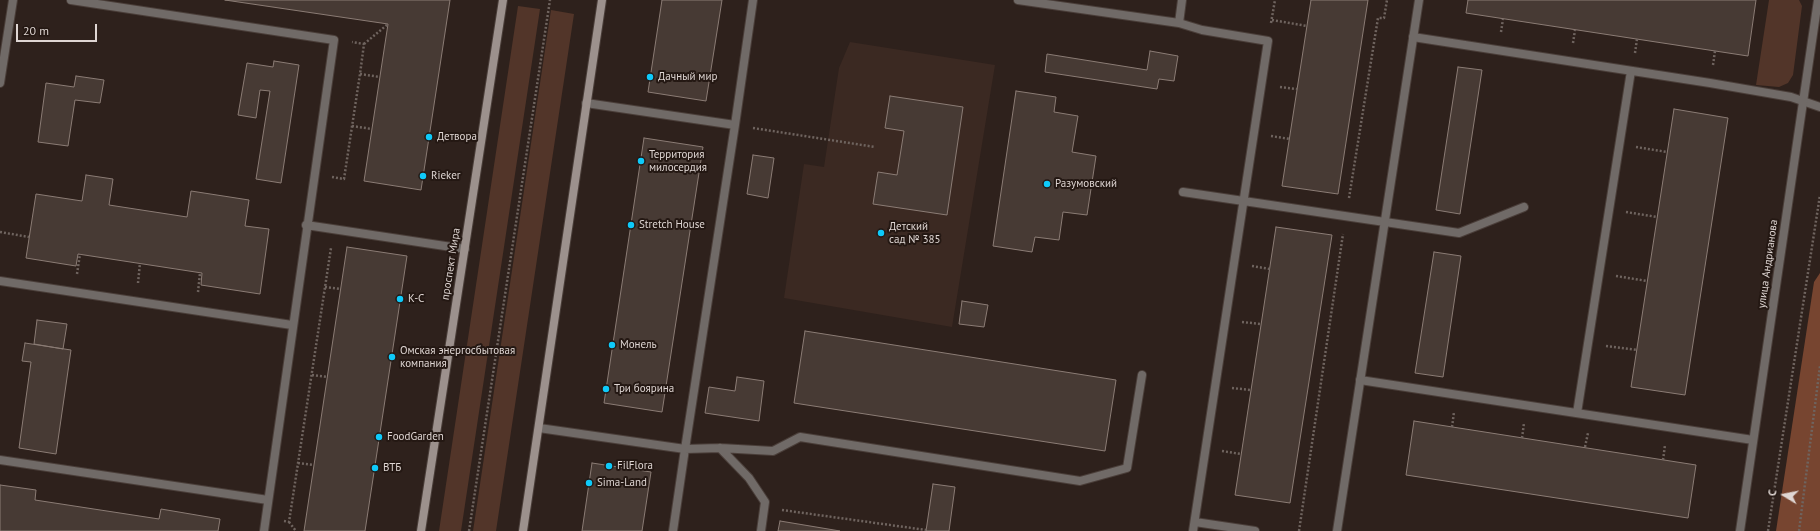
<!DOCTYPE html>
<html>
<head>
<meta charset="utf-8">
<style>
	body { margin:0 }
	#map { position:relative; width:1820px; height:531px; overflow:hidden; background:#2e211c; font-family:"PT Sans",sans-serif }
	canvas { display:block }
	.north { position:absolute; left:1764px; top:475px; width:40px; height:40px; -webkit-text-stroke:3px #241813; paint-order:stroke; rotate:280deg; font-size:11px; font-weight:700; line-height:16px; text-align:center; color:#dfd6d3 }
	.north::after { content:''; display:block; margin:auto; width:14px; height:18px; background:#dfd6d3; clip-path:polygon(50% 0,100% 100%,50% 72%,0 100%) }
	.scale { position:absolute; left:16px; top:24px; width:81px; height:18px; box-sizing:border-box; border:2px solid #dfd6d3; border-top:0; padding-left:5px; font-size:12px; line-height:14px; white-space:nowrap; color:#dfd6d3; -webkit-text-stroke:3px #241813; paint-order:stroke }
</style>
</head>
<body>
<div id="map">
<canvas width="1820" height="531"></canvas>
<div class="north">С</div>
<div class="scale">20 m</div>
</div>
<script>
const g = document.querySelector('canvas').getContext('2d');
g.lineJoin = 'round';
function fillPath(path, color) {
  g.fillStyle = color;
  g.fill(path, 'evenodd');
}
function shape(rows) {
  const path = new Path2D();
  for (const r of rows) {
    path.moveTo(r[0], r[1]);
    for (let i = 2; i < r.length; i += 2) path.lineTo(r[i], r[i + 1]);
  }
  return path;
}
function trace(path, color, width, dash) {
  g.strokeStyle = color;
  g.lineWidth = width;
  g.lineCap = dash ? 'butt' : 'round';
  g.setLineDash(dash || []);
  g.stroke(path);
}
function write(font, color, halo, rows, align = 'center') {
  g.font = font + ' "PT Sans",sans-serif';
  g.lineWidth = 4;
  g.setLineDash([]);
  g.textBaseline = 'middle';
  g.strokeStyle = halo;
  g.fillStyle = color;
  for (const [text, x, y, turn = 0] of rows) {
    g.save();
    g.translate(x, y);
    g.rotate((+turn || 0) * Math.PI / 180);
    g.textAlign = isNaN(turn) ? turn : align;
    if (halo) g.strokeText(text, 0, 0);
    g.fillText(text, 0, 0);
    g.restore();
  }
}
const built = shape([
	[850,42,995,65,952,327,784,298,804,164,824,167,839,68]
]);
const green = shape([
	[1769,0,1799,0,1802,6,1793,75,1788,83,1779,87,1756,85],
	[518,6,540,9,461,531,439,531],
	[551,10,574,14,496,531,473,531]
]);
const forest = shape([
	[1820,273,1820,531,1776,531,1814,282]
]);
const building = shape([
	[225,0,450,0,421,190,364,181,388,24,225,0],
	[662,0,722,0,706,101,648,92,662,0],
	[1311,0,1368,0,1338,194,1282,186,1311,0],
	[1468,0,1756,0,1748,56,1466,13,1468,0],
	[1150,51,1178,56,1174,81,1159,79,1157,89,1045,72,1047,54,1147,70,1150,51],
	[274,61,299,65,281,183,256,179,270,91,260,90,256,118,238,115,247,63,273,67,274,61],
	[1458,67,1482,70,1460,214,1436,210,1458,67],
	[76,76,104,80,100,103,75,100,68,146,38,142,46,83,74,87,76,76],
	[1016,91,1056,97,1054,112,1078,116,1072,152,1096,156,1087,215,1063,212,1059,240,1035,237,1032,252,993,246,1016,91],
	[890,96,963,107,947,215,873,204,878,172,897,175,904,131,885,128,890,96],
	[1674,109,1728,118,1685,395,1631,387,1674,109],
	[644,138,703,147,662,412,604,403,644,138],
	[753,155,774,158,768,198,747,194,753,155],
	[86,175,113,179,109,205,187,217,191,191,249,200,245,226,269,229,260,294,201,285,202,273,78,254,76,266,26,258,36,194,82,201,86,175],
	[1276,227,1332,235,1290,503,1235,495,1276,227],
	[347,247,407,256,365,531,304,531,347,247],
	[1434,252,1461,256,1443,377,1415,373,1434,252],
	[962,301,988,305,984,327,959,324,962,301],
	[37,320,67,324,63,349,34,344,37,320],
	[805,331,1116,380,1105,451,794,403,805,331],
	[25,343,71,350,56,454,19,448,31,362,22,361,25,343],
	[737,377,764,381,759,421,705,413,709,387,735,391,737,377],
	[1414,421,1696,465,1688,518,1406,475,1414,421],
	[592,463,651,472,642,531,582,531,592,463],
	[933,484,955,487,949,531,926,531,933,484],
	[0,485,36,490,35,500,159,519,161,509,220,519,218,531,0,531,0,485],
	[780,521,840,531,778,531,780,521]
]);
const path = shape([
	[1272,20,1307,26],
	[1271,23,1275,0],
	[1501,32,1503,19],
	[1573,43,1575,30],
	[364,44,388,24],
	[1635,53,1637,39],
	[1713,65,1715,51],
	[360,74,380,77],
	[1280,87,1297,89],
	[352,126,372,129],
	[753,128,875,147],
	[1271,136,1290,139],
	[1636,147,1667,152],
	[332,177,344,179,360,74,364,44,352,42],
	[1349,198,1378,18,1384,18,1387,0],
	[1626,212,1657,217],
	[0,232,29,237],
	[1252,266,1270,269],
	[77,274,80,254],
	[1616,276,1647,281],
	[138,283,140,263],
	[325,287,340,289],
	[198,292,200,273],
	[1242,322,1261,324],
	[1606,346,1637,350],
	[312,375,327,377],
	[1232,388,1251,390],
	[1452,427,1454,412],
	[1522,438,1524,423],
	[1585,447,1588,433],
	[1222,451,1241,454],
	[1663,460,1665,445],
	[298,463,314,465],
	[782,510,926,530],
	[284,521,289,522,331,248],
	[289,522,296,531],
	[469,531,550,0],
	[1299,531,1343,234],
	[1768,531,1820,195],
	[1799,531,1820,366]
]);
const lane = shape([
	[71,0,334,40,264,531],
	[1018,0,1179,23,1202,30,1268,41,1193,531],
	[1179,23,1182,0],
	[1413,37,1710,83,1791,97,1820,107],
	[0,83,13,0],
	[586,103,735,125,753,0],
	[735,125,685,449,720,448,773,451,800,437,1080,481,1127,468,1142,375],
	[1183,192,1459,233,1524,207],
	[306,225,465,249],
	[0,281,292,325],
	[1360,380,1753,440],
	[1577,413,1631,71],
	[539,428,685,449,673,531],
	[720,448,749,478,765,502,761,531],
	[0,460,268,500],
	[1195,522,1255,531]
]);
const street = shape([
	[1337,531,1419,0],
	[1740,531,1818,0]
]);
const secondary = shape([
	[421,531,503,0],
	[523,531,602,0]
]);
const markers = [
	[650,77,4,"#0ecafa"],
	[429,137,4,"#0ecafa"],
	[641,161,4,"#0ecafa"],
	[423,176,4,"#0ecafa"],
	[1047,184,4,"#0ecafa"],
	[631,225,4,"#0ecafa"],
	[881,233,4,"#0ecafa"],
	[400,299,4,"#0ecafa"],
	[612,345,4,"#0ecafa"],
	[392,357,4,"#0ecafa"],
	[606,389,4,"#0ecafa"],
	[379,437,4,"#0ecafa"],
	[609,466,4,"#0ecafa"],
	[375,468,4,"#0ecafa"],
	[589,483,4,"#0ecafa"]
];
const poiNames = [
	["Дачный мир",658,77],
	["Детвора",437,137],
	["Территория",649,155],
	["милосердия",649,168],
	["Rieker",431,176],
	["Разумовский",1055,184],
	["Stretch House",639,225],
	["Детский",889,227],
	["сад № 385",889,240],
	["К-С",408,299],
	["Монель",620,345],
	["Омская энергосбытовая",400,351],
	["компания",400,364],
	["Три боярина",614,389],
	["FoodGarden",387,437],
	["FilFlora",617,466],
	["ВТБ",383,468],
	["Sima-Land",597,483]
];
const streetNames = [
	["проспект Мира",451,264,-81],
	["улица Андрианова",1768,264,-82]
];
fillPath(built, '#3b2922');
fillPath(green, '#523529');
fillPath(forest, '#774530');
fillPath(building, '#473a34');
trace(building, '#8b7c75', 1);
trace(lane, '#4a3e39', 10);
trace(street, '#4a3e39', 10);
trace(secondary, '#4a3e39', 10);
trace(path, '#6f645f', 2.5, [2, 2]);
trace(lane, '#706a67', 8);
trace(street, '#706a67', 8);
trace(secondary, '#9c918d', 8);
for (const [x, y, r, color] of markers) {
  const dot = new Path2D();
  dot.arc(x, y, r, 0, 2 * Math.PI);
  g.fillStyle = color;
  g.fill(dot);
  trace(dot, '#241813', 1.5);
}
write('11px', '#dfd6d3', '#241813', poiNames, 'left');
write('11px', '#dfd6d3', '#241813', streetNames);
</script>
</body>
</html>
